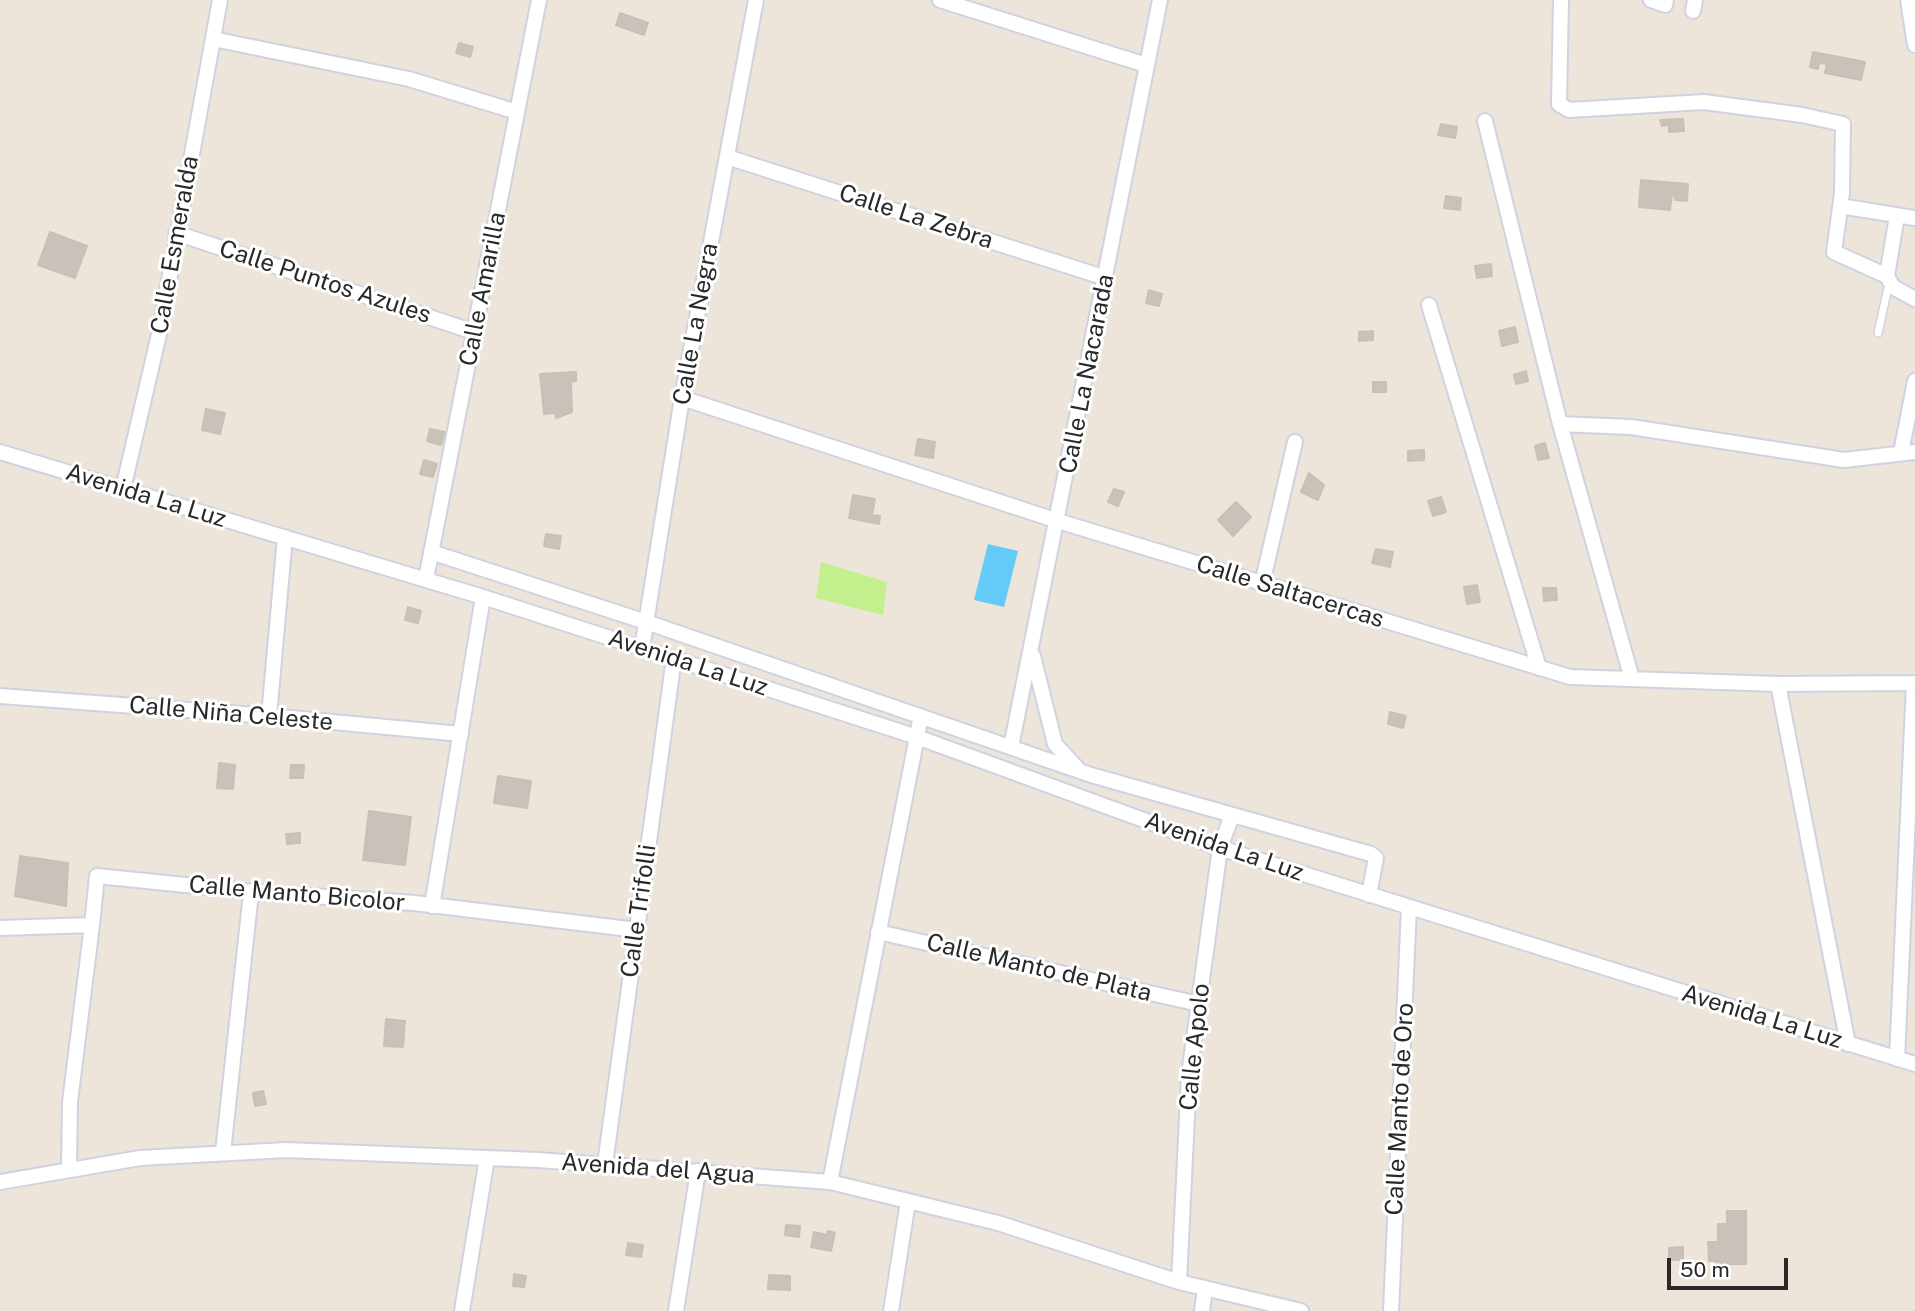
<!DOCTYPE html>
<html>
<head>
<meta charset="utf-8">
<style>
	body { margin:0 }
	#map { position:relative; width:1915px; height:1311px; overflow:hidden; background:#ede5da; font-family:"Public Sans",sans-serif }
	canvas { display:block }
	.scale { position:absolute; left:1667px; top:1258px; width:121px; height:32px; box-sizing:border-box; border:4px solid #292929; border-top:0; padding-left:9px; font-size:21px; line-height:24px; white-space:nowrap; color:#292929; -webkit-text-stroke:5px #fff; paint-order:stroke }
</style>
</head>
<body>
<div id="map">
<canvas width="1915" height="1311"></canvas>
<div class="scale">50 m</div>
</div>
<script>
const g = document.querySelector('canvas').getContext('2d');
g.lineJoin = 'round';
function fillPath(path, color) {
  g.fillStyle = color;
  g.fill(path, 'evenodd');
}
function shape(rows) {
  const path = new Path2D();
  for (const r of rows) {
    path.moveTo(r[0], r[1]);
    for (let i = 2; i < r.length; i += 2) path.lineTo(r[i], r[i + 1]);
  }
  return path;
}
function trace(path, color, width, dash) {
  g.strokeStyle = color;
  g.lineWidth = width;
  g.lineCap = dash ? 'butt' : 'round';
  g.setLineDash(dash || []);
  g.stroke(path);
}
function write(font, color, halo, rows, align = 'center') {
  g.font = font + ' "Public Sans",sans-serif';
  g.lineWidth = 6;
  g.setLineDash([]);
  g.textBaseline = 'middle';
  g.strokeStyle = halo;
  g.fillStyle = color;
  for (const [text, x, y, turn = 0] of rows) {
    g.save();
    g.translate(x, y);
    g.rotate((+turn || 0) * Math.PI / 180);
    g.textAlign = isNaN(turn) ? turn : align;
    if (halo) g.strokeText(text, 0, 0);
    g.fillText(text, 0, 0);
    g.restore();
  }
}
const pitch = shape([
	[821,562,887,582,883,615,816,598]
]);
const water = shape([
	[988,544,1018,551,1004,607,974,600]
]);
const building = shape([
	[620,13,648,23,644,35,616,25,620,13],
	[459,43,473,47,470,57,456,53,459,43],
	[1813,52,1865,62,1861,80,1825,73,1827,64,1819,63,1818,69,1810,67,1813,52],
	[1683,119,1684,131,1669,132,1669,125,1662,126,1660,120,1683,119],
	[1441,124,1457,127,1455,138,1438,135,1441,124],
	[1641,180,1688,184,1687,201,1675,200,1675,196,1672,195,1670,210,1639,207,1641,180],
	[1446,196,1461,198,1460,210,1444,208,1446,196],
	[50,232,87,246,75,278,38,265,50,232],
	[1491,264,1492,276,1477,278,1475,266,1491,264],
	[1149,290,1162,294,1159,306,1146,303,1149,290],
	[1515,327,1518,342,1502,346,1499,331,1515,327],
	[1373,331,1373,340,1359,341,1359,332,1373,331],
	[1526,371,1528,381,1516,384,1514,375,1526,371],
	[576,372,576,381,571,382,572,412,556,418,555,413,544,414,540,374,576,372],
	[1373,382,1386,382,1386,392,1373,392,1373,382],
	[206,409,225,413,220,434,202,430,206,409],
	[430,429,445,432,441,445,427,441,430,429],
	[918,439,935,442,933,458,915,455,918,439],
	[1545,443,1549,458,1538,460,1535,446,1545,443],
	[1424,450,1424,460,1408,461,1408,451,1424,450],
	[424,460,437,464,433,477,420,474,424,460],
	[1309,473,1324,485,1318,500,1301,492,1309,473],
	[1114,489,1124,492,1118,506,1108,502,1114,489],
	[853,495,875,499,872,515,880,516,879,524,849,518,853,495],
	[1441,497,1446,512,1433,516,1428,501,1441,497],
	[1236,502,1251,517,1233,536,1218,520,1236,502],
	[546,534,561,536,559,549,544,546,546,534],
	[1376,549,1393,552,1390,567,1372,563,1376,549],
	[1477,585,1480,602,1467,604,1464,587,1477,585],
	[1543,588,1556,588,1557,600,1544,601,1543,588],
	[408,607,421,611,418,623,405,620,408,607],
	[1390,712,1406,716,1403,728,1388,724,1390,712],
	[219,763,235,765,233,789,217,788,219,763],
	[291,765,304,765,303,778,290,778,291,765],
	[498,776,531,781,527,808,494,803,498,776],
	[369,811,411,817,405,865,363,860,369,811],
	[300,833,300,843,287,844,286,834,300,833],
	[20,856,68,863,66,906,15,896,20,856],
	[386,1019,405,1021,403,1047,384,1046,386,1019],
	[263,1091,266,1104,255,1106,253,1093,263,1091],
	[1727,1211,1746,1211,1746,1224,1727,1224,1727,1211],
	[1718,1224,1746,1224,1746,1242,1718,1242,1718,1224],
	[786,1225,800,1226,799,1237,785,1235,786,1225],
	[828,1231,835,1233,831,1251,811,1247,814,1232,827,1235,828,1231],
	[1708,1242,1746,1242,1746,1264,1716,1264,1716,1261,1709,1261,1708,1242],
	[628,1243,643,1245,641,1257,626,1255,628,1243],
	[1683,1247,1683,1260,1669,1260,1669,1248,1683,1247],
	[514,1274,526,1276,524,1287,513,1286,514,1274],
	[769,1275,790,1276,790,1290,768,1289,769,1275]
]);
const service = shape([
	[1878,333,1889,283]
]);
const minor = shape([
	[940,0,1146,65],
	[1561,0,1559,104,1569,110,1704,102,1802,115,1843,124,1842,193,1834,252,1887,276],
	[1651,0,1665,5,1666,0],
	[1908,0,1915,45],
	[1693,11,1695,0],
	[213,39,409,79,517,112],
	[1485,121,1560,424,1632,679],
	[727,157,1106,278],
	[1840,206,1915,218],
	[1897,216,1887,276,1893,287,1915,299],
	[176,233,474,332],
	[1429,305,1539,668],
	[682,398,1058,521,1570,677,1778,684,1915,683],
	[1560,424,1631,427,1844,460,1915,452],
	[0,452,483,597,917,737,1220,848,1915,1064],
	[1901,453,1915,381],
	[123,489,160,330,220,0],
	[431,552,646,622,1091,775,1371,854,1376,858,1369,895],
	[426,579,539,0],
	[1262,584,1295,442],
	[642,648,682,398,756,0],
	[1033,656,1055,744,1077,768],
	[1778,684,1848,1044],
	[0,696,269,716,461,734],
	[269,716,285,537],
	[1011,747,1160,0],
	[432,906,483,597],
	[0,928,92,925,97,876,254,892,414,903,637,930],
	[878,932,1199,1004],
	[1897,1059,1914,683],
	[223,1152,250,902,254,892],
	[605,1164,674,658],
	[69,1169,70,1102,92,925],
	[0,1182,140,1158,286,1150,538,1160,830,1182,998,1223,1179,1282,1301,1311],
	[830,1182,921,716],
	[1179,1282,1189,1075,1220,848,1232,815],
	[462,1311,487,1158],
	[676,1311,698,1171],
	[891,1311,908,1201],
	[1202,1311,1205,1288],
	[1391,1311,1409,907]
]);
const streetNames = [
	["Calle La Zebra",916,217,18],
	["Calle Esmeralda",175,245,-80],
	["Calle Puntos Azules",325,282,18],
	["Calle Amarilla",483,289,-79],
	["Calle La Negra",696,324,-80],
	["Calle La Nacarada",1087,374,-79],
	["Avenida La Luz",146,496,17],
	["Calle Saltacercas",1290,592,17],
	["Avenida La Luz",688,663,18],
	["Calle Niña Celeste",231,714,5],
	["Avenida La Luz",1224,847,19],
	["Calle Manto Bicolor",297,894,5],
	["Calle Trifolli",639,911,-82],
	["Calle Manto de Plata",1039,968,13],
	["Avenida La Luz",1762,1017,17],
	["Calle Apolo",1195,1047,-84],
	["Calle Manto de Oro",1400,1109,-87],
	["Avenida del Agua",658,1169,4]
];
fillPath(pitch, '#c1f08d');
fillPath(water, '#64caf7');
fillPath(building, '#c8c2ba');
trace(building, '#c8c1b3', 2);
trace(service, '#cfd2e3', 10);
trace(minor, '#cfd2e3', 18);
trace(service, '#fff', 7);
trace(minor, '#fff', 14);
write('24px', '#292929', '#fff', streetNames);
</script>
</body>
</html>
